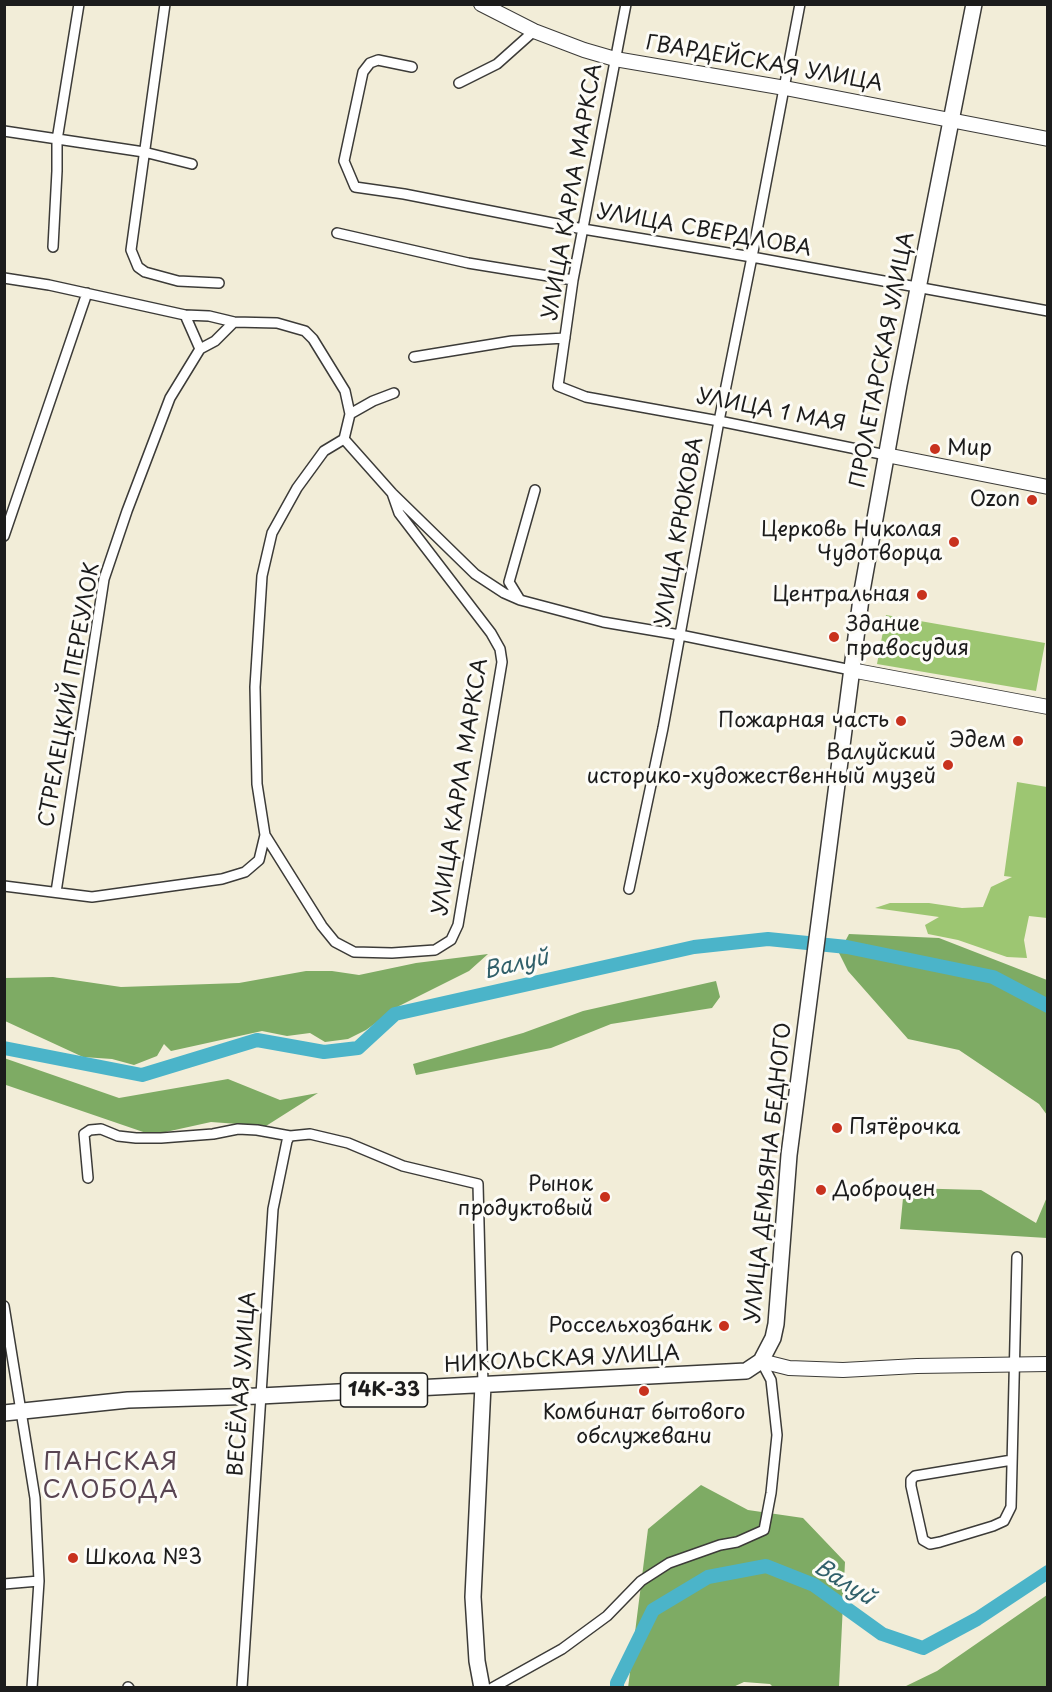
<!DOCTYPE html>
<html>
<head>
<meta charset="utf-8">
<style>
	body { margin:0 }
	#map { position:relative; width:1052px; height:1692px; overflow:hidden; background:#f2edd8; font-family:"Playpen Sans",sans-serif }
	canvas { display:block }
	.frame { position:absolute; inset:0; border:6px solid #1c1c1c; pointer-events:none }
</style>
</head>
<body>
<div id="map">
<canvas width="1052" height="1692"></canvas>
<div class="frame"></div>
</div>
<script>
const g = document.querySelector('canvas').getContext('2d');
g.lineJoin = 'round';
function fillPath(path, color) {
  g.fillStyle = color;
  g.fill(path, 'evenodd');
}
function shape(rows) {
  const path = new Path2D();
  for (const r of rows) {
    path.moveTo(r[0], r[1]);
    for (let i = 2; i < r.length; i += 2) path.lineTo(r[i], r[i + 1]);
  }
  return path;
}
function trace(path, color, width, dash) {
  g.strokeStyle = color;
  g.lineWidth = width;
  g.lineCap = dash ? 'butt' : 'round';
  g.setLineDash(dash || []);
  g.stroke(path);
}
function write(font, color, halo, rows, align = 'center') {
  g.font = font + ' "Playpen Sans",sans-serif';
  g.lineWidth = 6;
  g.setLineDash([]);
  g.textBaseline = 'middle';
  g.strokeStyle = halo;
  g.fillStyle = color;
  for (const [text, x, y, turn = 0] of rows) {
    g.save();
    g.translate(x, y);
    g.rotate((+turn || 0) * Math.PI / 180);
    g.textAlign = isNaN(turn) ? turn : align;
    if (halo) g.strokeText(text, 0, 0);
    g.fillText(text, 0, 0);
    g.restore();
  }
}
const green = shape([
	[886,615,1045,643,1036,691,877,664],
	[1017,782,1047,787,1047,918,1029,916,1024,940,1027,958,1007,957,958,940,928,934,925,925,939,917,875,908,890,903,929,903,962,908,983,907,991,887,1012,877,1004,876]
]);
const forest = shape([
	[849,934,939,938,1047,980,1047,1115,1039,1104,959,1050,908,1039,848,971,839,953],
	[488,954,469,971,399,1006,366,1030,348,1039,325,1042,310,1033,287,1036,262,1031,171,1051,164,1044,157,1056,134,1065,112,1059,83,1057,5,1021,5,978,53,977,121,987,239,983,306,971,332,971,359,975,416,963],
	[716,981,720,997,712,1008,611,1024,551,1048,416,1075,413,1064,523,1033,583,1011],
	[4,1058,119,1098,228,1079,280,1100,318,1093,266,1126,211,1122,152,1135,6,1085],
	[904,1188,981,1190,1036,1223,1047,1197,1047,1238,900,1229],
	[701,1485,748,1510,803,1518,845,1562,839,1687,773,1687,770,1684,744,1682,731,1688,628,1688,648,1529],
	[1047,1595,1047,1687,904,1687,937,1671]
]);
const river = shape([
	[4,1048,142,1075,257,1040,324,1052,358,1048,395,1014,694,947,768,939,847,947,993,977,1048,1006],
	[617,1688,617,1683,653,1610,708,1577,766,1566,814,1585,882,1634,923,1648,977,1619,1048,1572]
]);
const street = shape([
	[165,4,131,250,138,267,145,272,178,281,219,283],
	[626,4,573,280,558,386,586,397,719,421,886,455],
	[412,67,378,60,370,63,363,72,344,161,355,187,404,194,583,229,752,257,1048,311],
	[459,83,497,64,534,31],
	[4,131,144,152,192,164],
	[337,233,468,263,573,280],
	[53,247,57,171,57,140,79,4],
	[4,278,49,285,185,315,209,316,234,322,277,323,305,331,313,339,345,391,350,414,344,439,392,493,475,574,504,593,520,600,603,622,680,635,851,670],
	[185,315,200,349],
	[414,357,512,341,565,338],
	[350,414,373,401,394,393],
	[344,439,324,451,297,488,272,533,262,576,255,687,257,784,265,835,322,926,335,942,354,952,392,953,435,950,451,940,458,925,502,662,500,649,491,633,399,513,392,493],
	[4,536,87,293],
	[520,600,509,582,535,490],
	[4,886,92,897,222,879,245,872,259,860,265,835],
	[629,889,663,728,719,421,752,257,800,4],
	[56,892,104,579,127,511,170,398,200,349,215,341,234,322],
	[88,1178,84,1134,90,1130,101,1129,118,1136,136,1138,161,1138,213,1134,238,1129,257,1130,290,1136,310,1134,348,1143,403,1166,478,1184,483,1385],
	[4,1306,35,1498,39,1581,32,1688],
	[1012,1460,915,1476,911,1480,911,1486,923,1540,930,1544,940,1542,993,1526,1004,1521,1011,1507,1017,1257],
	[4,1584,39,1581],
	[128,1687,129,1688],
	[242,1688,273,1209,287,1141,290,1136],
	[492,1688,562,1649,607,1616,641,1581,669,1563,720,1545,737,1542,764,1530,771,1493,777,1435,771,1380,761,1361]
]);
const secondary = shape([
	[481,4,534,31,584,50,615,59,785,88,1048,139],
	[886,455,1048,487],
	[851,670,1048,707],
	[761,1361,789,1368,843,1370,917,1366,1048,1364]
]);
const primary = shape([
	[4,1413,128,1400,260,1396,746,1371,761,1361,773,1338,776,1324,789,1155,862,591,899,385,974,4],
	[482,1688,477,1661,473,1597,483,1385]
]);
const markers = [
	[935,449,6,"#c8321e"],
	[1032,500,6,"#c8321e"],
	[954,542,6,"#c8321e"],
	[922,595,6,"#c8321e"],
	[834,637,6,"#c8321e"],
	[901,721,6,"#c8321e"],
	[1018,741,6,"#c8321e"],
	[948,765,6,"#c8321e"],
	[837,1128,6,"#c8321e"],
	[821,1190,6,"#c8321e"],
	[605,1197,6,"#c8321e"],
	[724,1326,6,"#c8321e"],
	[644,1391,6,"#c8321e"],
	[73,1558,6,"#c8321e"]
];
const shields = [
	[384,1390,87]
];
const shieldNames = [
	["14К-33",384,1390]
];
const streetNames = [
	["ГВАРДЕЙСКАЯ УЛИЦА",764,64,10],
	["УЛИЦА КАРЛА МАРКСА",573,192,-80],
	["УЛИЦА СВЕРДЛОВА",704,231,10],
	["ПРОЛЕТАРСКАЯ УЛИЦА",883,360,-79],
	["УЛИЦА 1 МАЯ",771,411,11],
	["УЛИЦА КРЮКОВА",680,532,-80],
	["СТРЕЛЕЦКИЙ ПЕРЕУЛОК",70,695,-80],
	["УЛИЦА КАРЛА МАРКСА",461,787,-81],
	["УЛИЦА ДЕМЬЯНА БЕДНОГО",769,1173,-84],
	["НИКОЛЬСКАЯ УЛИЦА",562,1360,-3],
	["ВЕСЁЛАЯ УЛИЦА",243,1384,-86]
];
const poiNames = [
	["Мир",947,449,"left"],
	["Ozon",1020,500],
	["Церковь Николая",942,530],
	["Чудотворца",942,554],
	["Центральная",910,595],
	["Здание",846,625,"left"],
	["правосудия",846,649,"left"],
	["Пожарная часть",889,721],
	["Эдем",1006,741],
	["Валуйский",936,753],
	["историко-художественный музей",936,777],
	["Пятёрочка",849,1128,"left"],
	["Рынок",593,1185],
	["продуктовый",593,1209],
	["Доброцен",833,1190,"left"],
	["Россельхозбанк",712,1326],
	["Комбинат бытового",644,1413,"center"],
	["обслужевани",644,1437,"center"],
	["Школа №3",85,1558,"left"]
];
const waterNames = [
	["Валуй",516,965,-13],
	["Валуй",844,1583,32]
];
const quarterNames = [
	["ПАНСКАЯ",111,1463],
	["СЛОБОДА",111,1491]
];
fillPath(green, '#9dc672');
fillPath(forest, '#7eab64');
trace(river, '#4bb4c9', 14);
trace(street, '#3c3b38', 12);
trace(secondary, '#3c3b38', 16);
trace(primary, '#3c3b38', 18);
trace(street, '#fff', 9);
trace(secondary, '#fff', 14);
trace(primary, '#fff', 15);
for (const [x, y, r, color] of markers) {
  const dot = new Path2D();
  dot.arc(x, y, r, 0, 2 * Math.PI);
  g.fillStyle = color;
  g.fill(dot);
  trace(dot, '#fdfcf7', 2);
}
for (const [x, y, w] of shields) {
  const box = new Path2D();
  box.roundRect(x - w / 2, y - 17, w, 34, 4.5);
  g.fillStyle = '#fdfcf7';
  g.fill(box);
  trace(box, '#1c1c1c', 1.5);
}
write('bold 20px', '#1c1c1c', null, shieldNames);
write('21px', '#1c1c1c', '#fdfcf7', streetNames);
write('21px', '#1c1c1c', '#fdfcf7', poiNames, 'right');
write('italic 22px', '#31606a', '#fdfcf7', waterNames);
g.letterSpacing = '1.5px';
write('24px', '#594552', '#fdfcf7', quarterNames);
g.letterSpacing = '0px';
</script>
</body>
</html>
